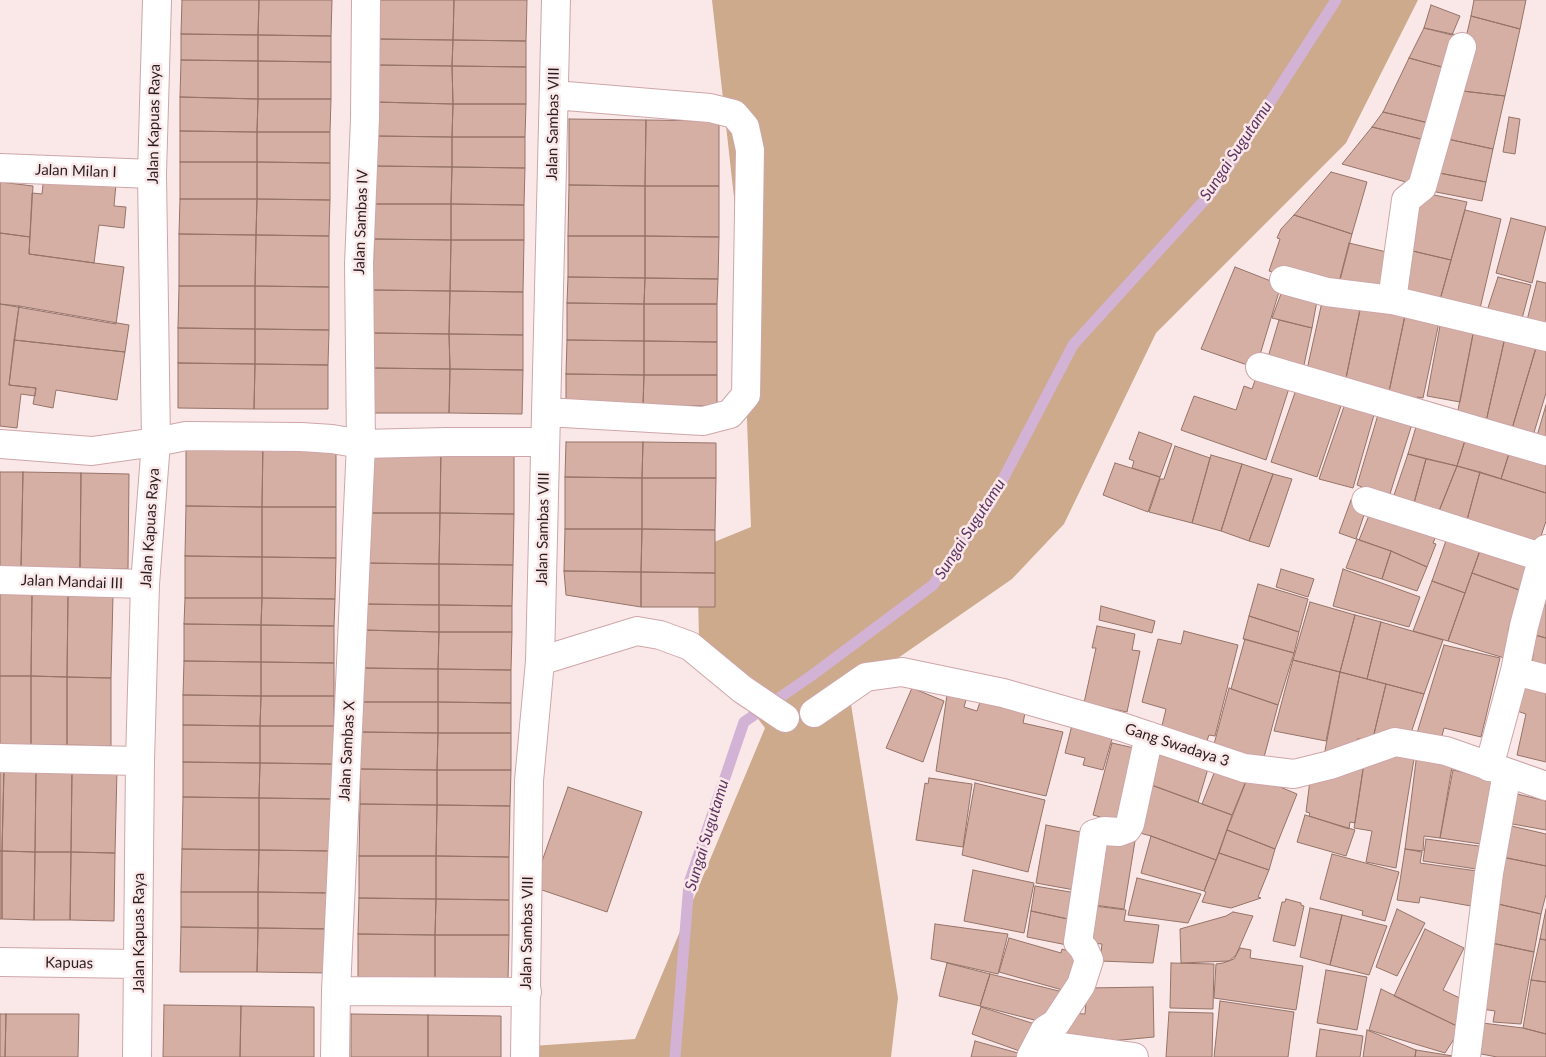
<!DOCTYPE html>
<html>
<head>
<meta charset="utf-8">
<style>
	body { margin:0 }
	canvas { display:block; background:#fae8e9 }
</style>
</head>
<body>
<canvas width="1546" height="1057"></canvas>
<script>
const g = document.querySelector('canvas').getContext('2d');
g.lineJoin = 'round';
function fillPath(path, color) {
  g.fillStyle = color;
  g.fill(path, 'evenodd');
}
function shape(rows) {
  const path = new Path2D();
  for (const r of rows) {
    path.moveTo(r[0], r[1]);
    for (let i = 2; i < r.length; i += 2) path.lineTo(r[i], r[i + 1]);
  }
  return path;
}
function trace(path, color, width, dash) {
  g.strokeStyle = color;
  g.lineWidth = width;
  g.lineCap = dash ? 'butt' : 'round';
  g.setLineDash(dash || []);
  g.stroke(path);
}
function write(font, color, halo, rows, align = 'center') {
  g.font = font + ' Lato,sans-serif';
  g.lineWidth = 5;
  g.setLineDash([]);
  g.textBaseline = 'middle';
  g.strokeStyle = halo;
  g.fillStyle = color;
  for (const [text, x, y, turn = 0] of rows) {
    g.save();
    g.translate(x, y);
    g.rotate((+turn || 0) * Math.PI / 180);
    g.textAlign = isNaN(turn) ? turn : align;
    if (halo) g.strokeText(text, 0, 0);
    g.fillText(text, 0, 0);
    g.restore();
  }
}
const forest = shape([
	[712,0,1418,0,1346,143,1156,333,1064,524,1012,579,849,692,898,998,891,1057,533,1057,532,1046,635,1039,765,728,699,640,697,549,751,527,741,260]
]);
const stream = shape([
	[675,1057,689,883,744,722,811,676,933,585,991,502,1073,345,1212,192,1336,0]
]);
const building = shape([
	[182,0,259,0,258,35,181,34,182,0],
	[259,0,332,0,331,36,258,35,259,0],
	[376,0,454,0,453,40,376,39,376,0],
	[454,0,527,0,526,41,453,40,454,0],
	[1474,0,1526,0,1520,29,1471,16,1474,0],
	[1431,5,1460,16,1452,35,1424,28,1431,5],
	[1471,16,1520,29,1505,96,1454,90,1471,16],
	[1424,28,1457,35,1449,69,1409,58,1424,28],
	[181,34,258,35,258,61,181,60,181,34],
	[258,35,331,36,331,62,258,61,258,35],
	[376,39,453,40,452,66,376,65,376,39],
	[453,40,526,41,526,67,452,66,453,40],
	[1409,58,1449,69,1437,125,1383,112,1409,58],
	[181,60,258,61,258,99,180,97,181,60],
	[258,61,331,62,331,99,258,99,258,61],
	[376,65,452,66,453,104,375,102,376,65],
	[452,66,526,67,526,104,453,104,452,66],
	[1454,90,1505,96,1493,149,1443,138,1454,90],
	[180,97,258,99,257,132,180,131,180,97],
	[258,99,331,99,330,132,257,132,258,99],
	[375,102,453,104,452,137,375,136,375,102],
	[453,104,526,104,525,137,452,137,453,104],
	[1383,112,1437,125,1433,142,1372,127,1383,112],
	[1509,117,1520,119,1515,154,1503,152,1509,117],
	[569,119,646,120,645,186,569,185,569,119],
	[646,120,719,121,719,186,645,186,646,120],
	[1372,127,1433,142,1420,186,1342,164,1372,127],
	[180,131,257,132,257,162,180,162,180,131],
	[257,132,330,132,330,163,257,162,257,132],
	[375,136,452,137,452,167,375,166,375,136],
	[452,137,525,137,525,168,452,167,452,137],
	[1443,138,1493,149,1486,182,1434,172,1443,138],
	[180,162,257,162,257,199,180,199,180,162],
	[257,162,330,163,330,200,257,199,257,162],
	[375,166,452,167,451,204,374,204,375,166],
	[452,167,525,168,524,205,451,204,452,167],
	[1331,172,1367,182,1352,234,1294,215,1331,172],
	[1434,172,1486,182,1482,201,1431,191,1434,172],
	[44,175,116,184,114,206,126,207,124,228,99,225,94,263,29,254,32,193,42,194,44,175],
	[0,182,33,186,30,237,0,233,0,182],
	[569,185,645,186,645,236,568,236,569,185],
	[645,186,719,186,719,237,645,236,645,186],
	[1420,192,1467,202,1451,260,1404,249,1420,192],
	[180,199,257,199,256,235,179,234,180,199],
	[257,199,330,200,329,236,256,235,257,199],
	[374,204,451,204,451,240,374,239,374,204],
	[451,204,524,205,524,240,451,240,451,204],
	[1465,210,1501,219,1478,317,1438,307,1465,210],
	[1294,215,1352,234,1338,288,1321,286,1269,271,1280,239,1277,238,1281,229,1294,215],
	[1511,218,1546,227,1532,283,1496,273,1511,218],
	[0,233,30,237,29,254,124,267,116,324,0,304,0,233],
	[179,234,256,235,255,286,179,286,179,234],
	[256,235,329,236,329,287,255,286,256,235],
	[568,236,645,236,645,278,568,277,568,236],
	[645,236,719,237,718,279,645,278,645,236],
	[374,239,451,240,450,291,373,290,374,239],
	[451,240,524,240,523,292,450,291,451,240],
	[1349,243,1395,254,1385,294,1338,286,1349,243],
	[1404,249,1451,260,1438,307,1393,296,1404,249],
	[1235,267,1281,285,1256,368,1201,349,1235,267],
	[568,277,645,278,644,304,567,303,568,277],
	[1498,277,1531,285,1520,326,1485,317,1498,277],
	[645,278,718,279,717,304,644,304,645,278],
	[1537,281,1546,283,1546,334,1525,328,1537,281],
	[1285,283,1318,295,1312,328,1272,318,1285,283],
	[179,286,255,286,255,329,178,328,179,286],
	[255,286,329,287,329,330,255,329,255,286],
	[373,290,450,291,449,334,373,333,373,290],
	[450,291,523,292,523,335,449,334,450,291],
	[1324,293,1362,300,1345,383,1306,374,1324,293],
	[1362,300,1407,306,1389,392,1345,383,1362,300],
	[567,303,644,304,644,341,567,340,567,303],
	[0,304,19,306,9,385,36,388,35,396,21,394,17,428,0,426,0,304],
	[644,304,717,304,717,342,644,341,644,304],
	[19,306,129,325,125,352,14,340,19,306],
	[1407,306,1441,313,1423,398,1417,397,1416,401,1387,401,1407,306],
	[1442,315,1475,324,1460,402,1427,396,1442,315],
	[1279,320,1312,328,1302,374,1266,364,1279,320],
	[1475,324,1506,333,1485,426,1456,420,1475,324],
	[178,328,255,329,255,364,178,363,178,328],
	[255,329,329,330,328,365,255,364,255,329],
	[373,333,449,334,450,369,372,368,373,333],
	[1506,333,1538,341,1511,432,1485,426,1506,333],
	[449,334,523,335,523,370,450,369,449,334],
	[14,340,125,352,117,400,56,390,53,408,33,404,36,388,9,385,14,340],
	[567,340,644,341,644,375,566,374,567,340],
	[644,341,717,342,717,375,644,375,644,341],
	[1538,341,1546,343,1546,393,1532,439,1511,432,1538,341],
	[178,363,255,364,254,409,178,408,178,363],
	[255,364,328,365,328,409,254,409,255,364],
	[372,368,450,369,449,413,372,413,372,368],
	[450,369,523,370,522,414,449,413,450,369],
	[1258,372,1291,382,1266,460,1181,430,1194,396,1236,410,1244,386,1252,389,1258,372],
	[566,374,644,375,643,405,566,404,566,374],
	[644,375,717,375,717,406,643,405,644,375],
	[1299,381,1344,397,1317,477,1271,462,1299,381],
	[1347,398,1376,408,1353,488,1319,479,1347,398],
	[1546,405,1546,446,1535,443,1546,405],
	[1380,408,1413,421,1389,497,1361,490,1362,487,1357,485,1380,408],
	[1418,420,1467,434,1457,466,1408,454,1418,420],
	[1139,432,1172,444,1160,477,1132,468,1134,461,1129,459,1139,432],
	[1467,434,1511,447,1501,479,1457,466,1467,434],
	[186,440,263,441,262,507,186,506,186,440],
	[263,441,336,441,336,507,262,507,263,441],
	[566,442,643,442,642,478,565,477,566,442],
	[643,442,716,443,716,478,642,478,643,442],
	[1175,446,1210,458,1192,523,1149,512,1160,479,1164,479,1175,446],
	[364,447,441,447,440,513,363,513,364,447],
	[441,447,514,448,514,514,440,513,441,447],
	[1511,447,1546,456,1546,493,1501,479,1511,447],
	[1408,454,1426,459,1414,503,1393,498,1408,454],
	[1211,455,1242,464,1221,531,1192,523,1211,455],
	[1426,459,1457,466,1439,511,1414,503,1426,459],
	[1115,463,1160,477,1148,512,1103,495,1115,463],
	[1242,464,1273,474,1249,541,1221,531,1242,464],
	[1457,466,1480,472,1467,520,1439,511,1457,466],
	[0,472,23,472,21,568,0,567,0,472],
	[23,472,81,473,80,568,21,568,23,472],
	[1480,472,1546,493,1546,521,1539,542,1467,520,1480,472],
	[81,473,129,474,128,569,80,568,81,473],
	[1273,474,1292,479,1269,547,1249,541,1273,474],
	[565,477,642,478,642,529,565,529,565,477],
	[642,478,716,478,715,530,642,529,642,478],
	[1351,500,1367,506,1356,539,1339,533,1351,500],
	[186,506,262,507,262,557,185,556,186,506],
	[262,507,336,507,336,558,262,557,262,507],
	[1372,508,1439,529,1433,543,1436,544,1427,567,1391,551,1359,540,1372,508],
	[363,513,440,513,439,564,362,563,363,513],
	[440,513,514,514,513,565,439,564,440,513],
	[565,529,642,529,641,572,564,571,565,529],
	[642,529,715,530,715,573,641,572,642,529],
	[1449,532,1483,542,1465,593,1432,581,1449,532],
	[1357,539,1391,551,1382,579,1346,568,1357,539],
	[1483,542,1533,557,1522,591,1472,573,1483,542],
	[1391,551,1427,567,1417,591,1382,579,1391,551],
	[185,556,262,557,262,598,185,598,185,556],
	[262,557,336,558,335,599,262,598,262,557],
	[362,563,439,564,439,605,362,604,362,563],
	[439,564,513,565,512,606,439,605,439,564],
	[1281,569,1314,579,1308,597,1276,587,1281,569],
	[1343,569,1420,597,1409,627,1333,606,1343,569],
	[564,571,641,572,641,607,566,595,564,571],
	[641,572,715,573,715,607,641,607,641,572],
	[1472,573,1522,591,1508,630,1520,634,1511,660,1448,641,1472,573],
	[1546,580,1546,638,1535,635,1546,580],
	[1432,581,1465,593,1448,641,1413,631,1432,581],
	[1258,584,1308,599,1299,632,1249,616,1258,584],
	[0,594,32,594,31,676,0,676,0,594],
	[32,594,68,594,67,677,31,676,32,594],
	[68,594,113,595,111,678,67,677,68,594],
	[185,598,262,598,261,625,184,624,185,598],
	[262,598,335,599,334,626,261,625,262,598],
	[1310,602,1355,615,1340,672,1293,660,1310,602],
	[362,604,439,605,439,632,362,630,362,604],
	[439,605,512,606,512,632,439,632,439,605],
	[1101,606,1155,621,1152,633,1099,620,1101,606],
	[1355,615,1381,622,1367,679,1340,672,1355,615],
	[1249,616,1299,632,1294,653,1243,639,1249,616],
	[1381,622,1443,640,1424,694,1367,679,1381,622],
	[184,624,261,625,261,662,184,661,184,624],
	[261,625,334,626,334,663,261,662,261,625],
	[1097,626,1135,634,1132,650,1140,651,1127,712,1084,703,1096,648,1092,648,1097,626],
	[362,630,439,632,438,669,361,668,362,630],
	[1184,631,1238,645,1215,736,1209,735,1205,746,1160,734,1166,709,1142,702,1158,639,1181,644,1184,631],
	[439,632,512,632,511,670,438,669,439,632],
	[1535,635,1546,638,1546,668,1532,665,1535,635],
	[1245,639,1294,653,1278,705,1231,689,1245,639],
	[1444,645,1500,658,1481,737,1444,728,1441,740,1417,733,1444,645],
	[1293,660,1340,672,1326,741,1274,731,1293,660],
	[184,661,261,662,261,696,183,695,184,661],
	[261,662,334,663,334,696,261,696,261,662],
	[361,668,438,669,438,702,361,702,361,668],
	[438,669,511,670,511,703,438,702,438,669],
	[1340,672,1386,684,1373,738,1357,739,1354,756,1323,761,1340,672],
	[0,676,31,676,31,745,0,744,0,676],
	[31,676,67,677,67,745,31,745,31,676],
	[1524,676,1546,682,1546,762,1517,755,1526,714,1514,710,1524,676],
	[67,677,111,678,111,746,67,745,67,677],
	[1386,684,1424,694,1409,739,1373,738,1386,684],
	[912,688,944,701,923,762,886,748,912,688],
	[1229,688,1278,705,1263,761,1213,748,1229,688],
	[183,695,261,696,260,726,183,725,183,695],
	[947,695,966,700,964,707,977,711,980,702,1025,713,1023,723,1063,732,1046,796,936,771,947,695],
	[261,696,334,696,334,726,260,726,261,696],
	[361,702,438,702,438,733,360,732,361,702],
	[438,702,511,703,511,733,438,733,438,702],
	[1073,721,1114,732,1103,770,1083,765,1085,758,1065,753,1073,721],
	[183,725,260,726,260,763,183,762,183,725],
	[260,726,334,726,333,764,260,763,260,726],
	[360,732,438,733,437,770,360,769,360,732],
	[438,733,511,733,511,770,437,770,438,733],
	[1112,743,1143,750,1126,824,1093,815,1112,743],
	[1152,745,1210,762,1198,802,1146,783,1152,745],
	[1389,752,1415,753,1396,868,1366,862,1372,831,1354,828,1364,763,1389,752],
	[1417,753,1453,761,1440,838,1424,836,1423,851,1405,849,1417,753],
	[183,762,260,763,259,798,183,797,183,762],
	[260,763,333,764,333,799,259,798,260,763],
	[1218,763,1248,776,1232,815,1202,804,1218,763],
	[1364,763,1355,823,1350,822,1349,829,1309,816,1310,813,1306,812,1310,780,1364,763],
	[0,769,4,769,2,851,0,851,0,769],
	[4,769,36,769,35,852,2,851,4,769],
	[36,769,72,770,71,852,35,852,36,769],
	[360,769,437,770,437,805,360,804,360,769],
	[72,770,117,770,115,853,71,852,72,770],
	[437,770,511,770,510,806,437,805,437,770],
	[1453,770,1489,778,1497,782,1488,845,1440,838,1453,770],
	[1249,774,1297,794,1275,849,1227,830,1249,774],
	[929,778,972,784,963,847,916,840,925,783,928,784,929,778],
	[975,783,1045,800,1028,872,962,855,975,783],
	[1146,783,1232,815,1216,860,1151,836,1132,831,1146,783],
	[568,787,642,812,607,912,533,887,568,787],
	[1513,793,1546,801,1546,830,1507,823,1513,793],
	[183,797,259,798,259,850,182,849,183,797],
	[259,798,333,799,332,851,259,850,259,798],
	[360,804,437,805,436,856,359,856,360,804],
	[437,805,510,806,509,857,436,856,437,805],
	[1305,815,1355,830,1346,856,1297,842,1305,815],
	[1046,825,1091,834,1080,891,1036,883,1046,825],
	[1507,825,1546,834,1546,866,1502,857,1507,825],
	[1227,830,1275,849,1269,870,1219,853,1227,830],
	[1097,836,1135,841,1124,909,1087,904,1097,836],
	[1151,836,1216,860,1204,891,1141,873,1151,836],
	[1426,839,1486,847,1483,870,1423,861,1426,839],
	[182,849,259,850,258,892,181,892,182,849],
	[1405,849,1422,852,1420,863,1477,871,1471,906,1420,897,1419,903,1397,900,1405,849],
	[259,850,332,851,331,893,258,892,259,850],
	[0,851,2,851,2,919,0,919,0,851],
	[2,851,35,852,34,920,2,919,2,851],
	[35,852,71,852,70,920,34,920,35,852],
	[71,852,115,853,114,921,70,920,71,852],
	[1219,853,1269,870,1258,897,1261,898,1231,908,1202,902,1206,892,1204,891,1219,853],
	[1332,854,1399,872,1385,921,1362,915,1363,911,1320,899,1332,854],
	[359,856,436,856,436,899,359,898,359,856],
	[436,856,509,857,509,900,436,899,436,856],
	[1502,857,1546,866,1546,894,1541,914,1494,903,1502,857],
	[973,870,1034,883,1024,933,964,921,973,870],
	[1137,878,1201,894,1188,923,1128,915,1137,878],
	[1035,886,1082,894,1077,921,1031,911,1035,886],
	[181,892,258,892,258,928,181,927,181,892],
	[258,892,331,893,332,929,258,928,258,892],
	[359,898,436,899,435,935,358,934,359,898],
	[436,899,509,900,509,935,435,935,436,899],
	[1286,899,1301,903,1301,905,1304,906,1295,946,1273,941,1282,902,1285,902,1286,899],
	[1494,903,1541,914,1534,952,1487,942,1494,903],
	[1086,905,1126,910,1124,921,1159,925,1153,963,1100,961,1102,944,1082,942,1086,905],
	[1310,908,1342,915,1330,965,1300,957,1310,908],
	[1397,909,1425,923,1397,976,1376,967,1397,909],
	[1546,909,1546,940,1540,939,1546,909],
	[1031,911,1077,921,1072,946,1027,937,1031,911],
	[1233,912,1253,916,1236,955,1229,961,1181,963,1180,929,1226,916,1233,912],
	[1342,915,1387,926,1369,975,1330,965,1342,915],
	[935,924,1008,934,998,974,931,959,935,924],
	[181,927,258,928,257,972,180,972,181,927],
	[258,928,332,929,331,973,257,972,258,928],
	[1425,929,1464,948,1443,990,1468,1002,1461,1028,1394,996,1425,929],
	[358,934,435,935,435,979,358,978,358,934],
	[435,935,509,935,508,980,435,979,435,935],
	[1009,938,1061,953,1062,949,1084,956,1073,993,999,972,1009,938],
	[1540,939,1546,940,1546,982,1531,980,1540,939],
	[1487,942,1534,952,1521,1024,1493,1022,1495,1011,1476,1008,1487,942],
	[1240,948,1251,950,1250,958,1303,966,1296,1010,1214,998,1216,964,1223,963,1234,959,1240,948],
	[947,963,990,974,980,1006,939,996,947,963],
	[1171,963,1214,964,1213,1009,1170,1008,1171,963],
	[1326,970,1367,977,1357,1030,1317,1023,1326,970],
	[990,974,1071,994,1050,1024,980,1006,990,974],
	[1531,980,1546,982,1546,1034,1523,1028,1531,980],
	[1153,987,1154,1037,1089,1043,1059,1043,1068,1013,1085,1014,1087,988,1153,987],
	[1381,989,1461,1028,1445,1053,1369,1030,1381,989],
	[1220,1001,1294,1012,1288,1057,1214,1057,1220,1001],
	[164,1005,241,1006,240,1057,163,1057,164,1005],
	[241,1006,314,1007,314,1057,240,1057,241,1006],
	[981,1007,1038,1025,1028,1054,972,1034,981,1007],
	[1169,1012,1213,1013,1212,1057,1166,1057,1169,1012],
	[0,1014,6,1014,5,1057,0,1057,0,1014],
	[6,1014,79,1014,78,1057,5,1057,6,1014],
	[351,1014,428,1015,428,1057,351,1057,351,1014],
	[428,1015,501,1016,501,1057,428,1057,428,1015],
	[1474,1022,1523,1028,1546,1034,1546,1057,1497,1057,1471,1052,1474,1022],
	[1320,1029,1363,1036,1360,1057,1316,1057,1320,1029],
	[1367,1030,1416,1050,1415,1057,1363,1057,1367,1030],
	[975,1041,1025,1055,1024,1057,971,1057,975,1041],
	[1416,1050,1459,1057,1415,1057,1416,1050]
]);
const minor = shape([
	[0,168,152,174],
	[1284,280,1327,292,1392,300,1546,337],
	[1392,300,1406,200,1422,187,1462,47],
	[1260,367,1546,451],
	[546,412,703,421,730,414,746,395,750,150,745,127,734,114,710,108,554,95],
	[0,444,92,451,156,442,186,436,301,437,332,439,361,444,447,442,545,442],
	[1366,501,1544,558],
	[0,580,145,584],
	[540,661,637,631,660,635,690,646,742,689,785,718],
	[1515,671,1546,679],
	[814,713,866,677,902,672,1003,693,1122,727,1244,768,1294,774,1330,765,1395,742,1446,751,1546,786],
	[0,758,140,761],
	[1489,767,1515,671,1524,626,1538,574,1546,549],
	[0,962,138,964],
	[336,991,527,992],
	[1039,1042,1048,1045,1134,1057],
	[137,1057,140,761,145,584,156,442,152,174,157,0],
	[335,1057,336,991,361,444,359,264,365,118,366,0],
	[525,1057,529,781,540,661,556,0],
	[1031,1057,1045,1030,1056,1023,1081,985,1089,960,1084,949,1078,942,1094,834,1104,831,1119,832,1127,829,1130,824,1149,736],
	[1466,1057,1489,873,1507,773]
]);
const streetNames = [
	["Jalan Kapuas Raya",154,124,-89],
	["Jalan Sambas VIII",553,124,-89],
	["Jalan Milan I",76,171,2],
	["Jalan Sambas IV",361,222,-88],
	["Jalan Kapuas Raya",150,528,-86],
	["Jalan Sambas VIII",543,529,-89],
	["Jalan Mandai III",72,582,2],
	["Gang Swadaya 3",1177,745,18],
	["Jalan Sambas X",347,751,-87],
	["Jalan Kapuas Raya",139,933,-90],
	["Jalan Sambas VIII",527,933,-89],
	["Kapuas",69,963,1]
];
const waterNames = [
	["Sungai Sugutamu",1236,151,-56],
	["Sungai Sugutamu",970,529,-57],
	["Sungai Sugutamu",707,835,-73]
];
fillPath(forest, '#ccaa8b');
trace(stream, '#d3b3d5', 11);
fillPath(building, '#d5afa3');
trace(building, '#967368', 1);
trace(minor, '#cea6a9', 30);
trace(minor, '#fff', 28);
write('15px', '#2b1c1e', '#fae8e9', streetNames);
write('italic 16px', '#5e3562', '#fae8e9', waterNames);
</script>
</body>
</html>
